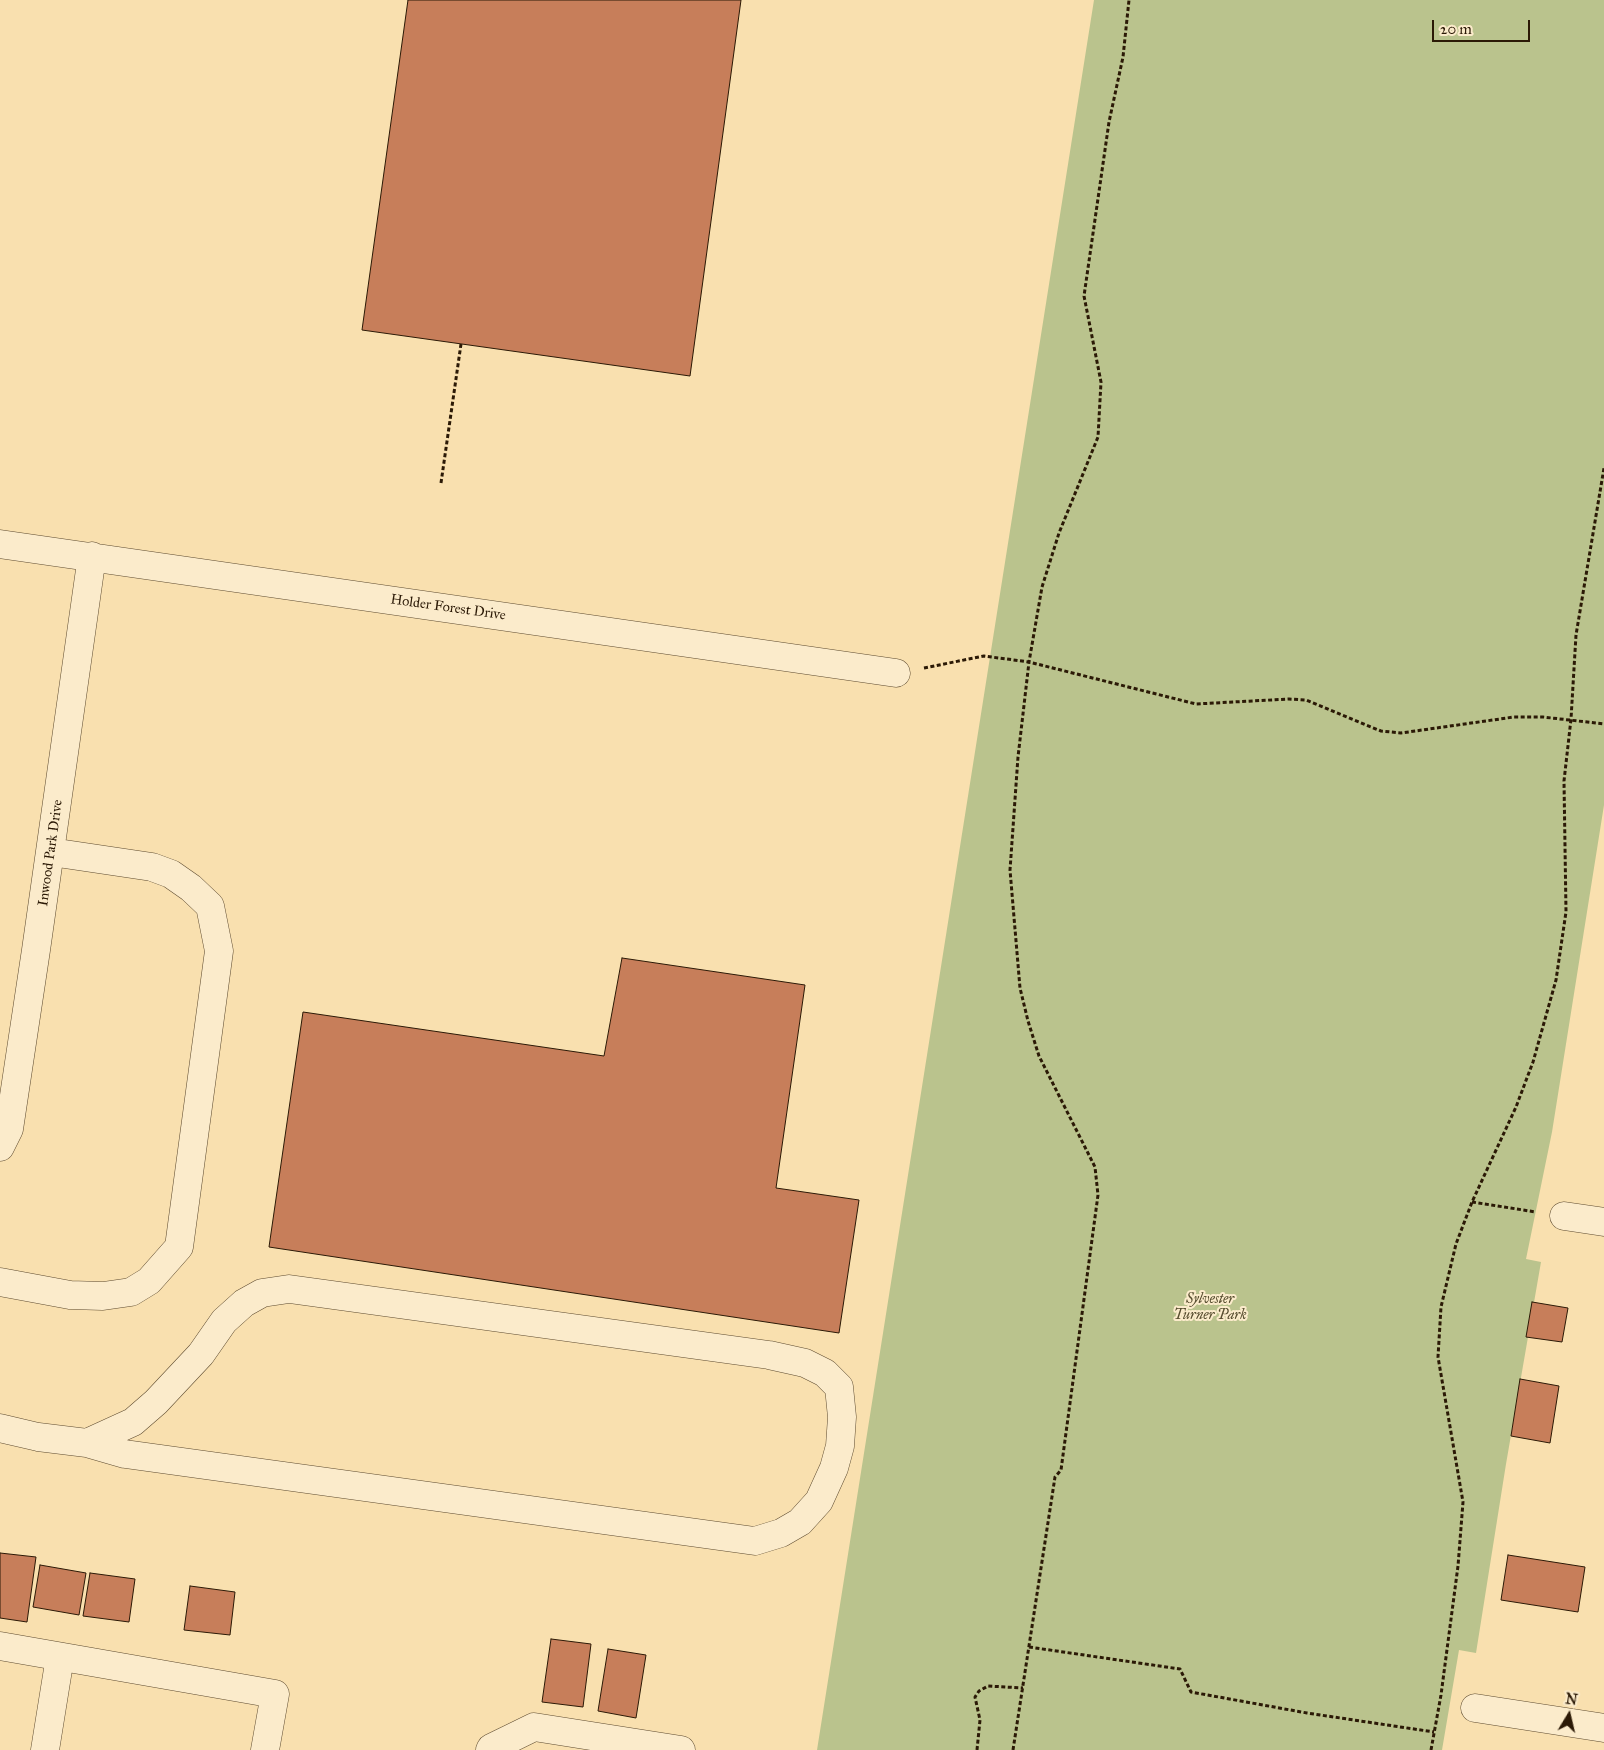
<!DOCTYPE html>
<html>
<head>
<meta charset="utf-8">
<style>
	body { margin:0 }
	#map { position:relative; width:1604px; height:1750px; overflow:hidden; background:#f9e0af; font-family:"IM FELL Great Primer",serif }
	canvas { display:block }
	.north { position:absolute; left:1544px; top:1690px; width:50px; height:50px; -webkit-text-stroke:4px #fbebcb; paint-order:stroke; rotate:9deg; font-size:14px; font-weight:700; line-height:20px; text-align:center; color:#2b1906 }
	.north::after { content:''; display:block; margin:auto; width:18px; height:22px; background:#2b1906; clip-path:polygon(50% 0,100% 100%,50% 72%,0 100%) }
	.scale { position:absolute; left:1432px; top:20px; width:98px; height:22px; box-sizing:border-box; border:2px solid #2b1906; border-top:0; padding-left:6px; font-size:15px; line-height:18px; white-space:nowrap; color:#2b1906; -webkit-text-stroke:4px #fbebcb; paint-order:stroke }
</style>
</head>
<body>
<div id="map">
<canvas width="1604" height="1750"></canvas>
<div class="north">N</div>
<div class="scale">20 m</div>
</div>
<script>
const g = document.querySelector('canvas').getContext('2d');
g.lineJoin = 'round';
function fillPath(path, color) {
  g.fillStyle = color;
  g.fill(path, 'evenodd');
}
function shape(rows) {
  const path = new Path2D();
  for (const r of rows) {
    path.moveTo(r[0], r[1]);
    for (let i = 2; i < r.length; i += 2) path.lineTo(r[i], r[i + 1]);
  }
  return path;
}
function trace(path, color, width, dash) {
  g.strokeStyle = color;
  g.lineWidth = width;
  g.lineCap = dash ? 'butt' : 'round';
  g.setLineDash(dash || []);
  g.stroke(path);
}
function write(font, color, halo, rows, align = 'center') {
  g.font = font + ' "IM FELL Great Primer",serif';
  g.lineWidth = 4;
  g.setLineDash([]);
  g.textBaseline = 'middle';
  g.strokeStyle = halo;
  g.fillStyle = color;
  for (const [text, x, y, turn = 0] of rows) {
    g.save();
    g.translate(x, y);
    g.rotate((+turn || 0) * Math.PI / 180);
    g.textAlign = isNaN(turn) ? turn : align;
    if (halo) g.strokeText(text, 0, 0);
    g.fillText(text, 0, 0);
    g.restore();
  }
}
const green = shape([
	[1094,0,1604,0,1604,805,1552,1132,1526,1259,1541,1262,1506,1464,1476,1653,1459,1650,1442,1750,817,1750]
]);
const building = shape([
	[408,0,741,0,690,376,362,330,408,0],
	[622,958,805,985,776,1188,859,1200,839,1333,269,1247,303,1012,604,1056,622,958],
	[1532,1302,1568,1308,1562,1342,1526,1337,1532,1302],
	[1520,1379,1559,1386,1550,1443,1511,1436,1520,1379],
	[0,1553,36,1557,27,1622,0,1618,0,1553],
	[1508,1555,1585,1567,1578,1612,1501,1600,1508,1555],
	[40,1565,86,1573,79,1615,33,1607,40,1565],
	[90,1573,135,1579,129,1622,83,1616,90,1573],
	[190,1586,235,1592,230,1635,184,1630,190,1586],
	[551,1639,591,1644,583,1707,542,1702,551,1639],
	[608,1649,646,1655,636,1718,598,1711,608,1649]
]);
const path = shape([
	[441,483,461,344],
	[924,668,984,656,1029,662,1196,704,1289,699,1306,700,1366,725,1381,731,1401,733,1514,717,1543,717,1604,724],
	[1472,1202,1536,1212],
	[1029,1647,1180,1669,1191,1692,1307,1713,1434,1732],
	[977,1750,980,1720,975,1697,979,1691,988,1686,1023,1688],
	[1013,1750,1055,1477,1061,1470,1098,1195,1095,1167,1039,1056,1028,1021,1020,988,1010,870,1018,757,1029,662,1042,587,1059,533,1098,437,1101,382,1084,296,1109,122,1123,57,1129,0],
	[1431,1750,1441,1695,1458,1566,1463,1502,1438,1357,1441,1307,1456,1244,1472,1202,1516,1107,1533,1062,1556,980,1566,912,1564,781,1571,719,1576,635,1604,468]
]);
const minor = shape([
	[0,544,896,673],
	[0,1147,9,1129,36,950,92,556],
	[1564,1216,1604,1222],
	[0,1282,70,1295,103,1296,131,1292,149,1281,179,1247,219,951,210,906,191,888,171,874,152,867,51,852],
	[0,1428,38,1437,87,1443,125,1454,755,1541,781,1533,800,1522,819,1501,834,1468,840,1446,842,1417,839,1387,825,1373,805,1363,769,1355,289,1289,262,1293,244,1303,224,1321,201,1354,156,1402,133,1422,87,1443],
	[0,1646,275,1694,265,1750],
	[1475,1708,1604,1728],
	[45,1750,60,1657],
	[490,1750,491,1748,534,1727,681,1750]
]);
const streetNames = [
	["Holder Forest Drive",448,608,8],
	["Inwood Park Drive",51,853,-82]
];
const parkNames = [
	["Sylvester",1210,1300],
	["Turner Park",1210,1316]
];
fillPath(green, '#bac38d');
fillPath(building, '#c77e5a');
trace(building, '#2b1906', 1);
trace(minor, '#5e4b30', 29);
trace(path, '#2b1906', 3, [4, 2.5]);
trace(minor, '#fbebcb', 28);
write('14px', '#2b1906', '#fbebcb', streetNames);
write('italic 14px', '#564c2e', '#fbebcb', parkNames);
</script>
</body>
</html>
